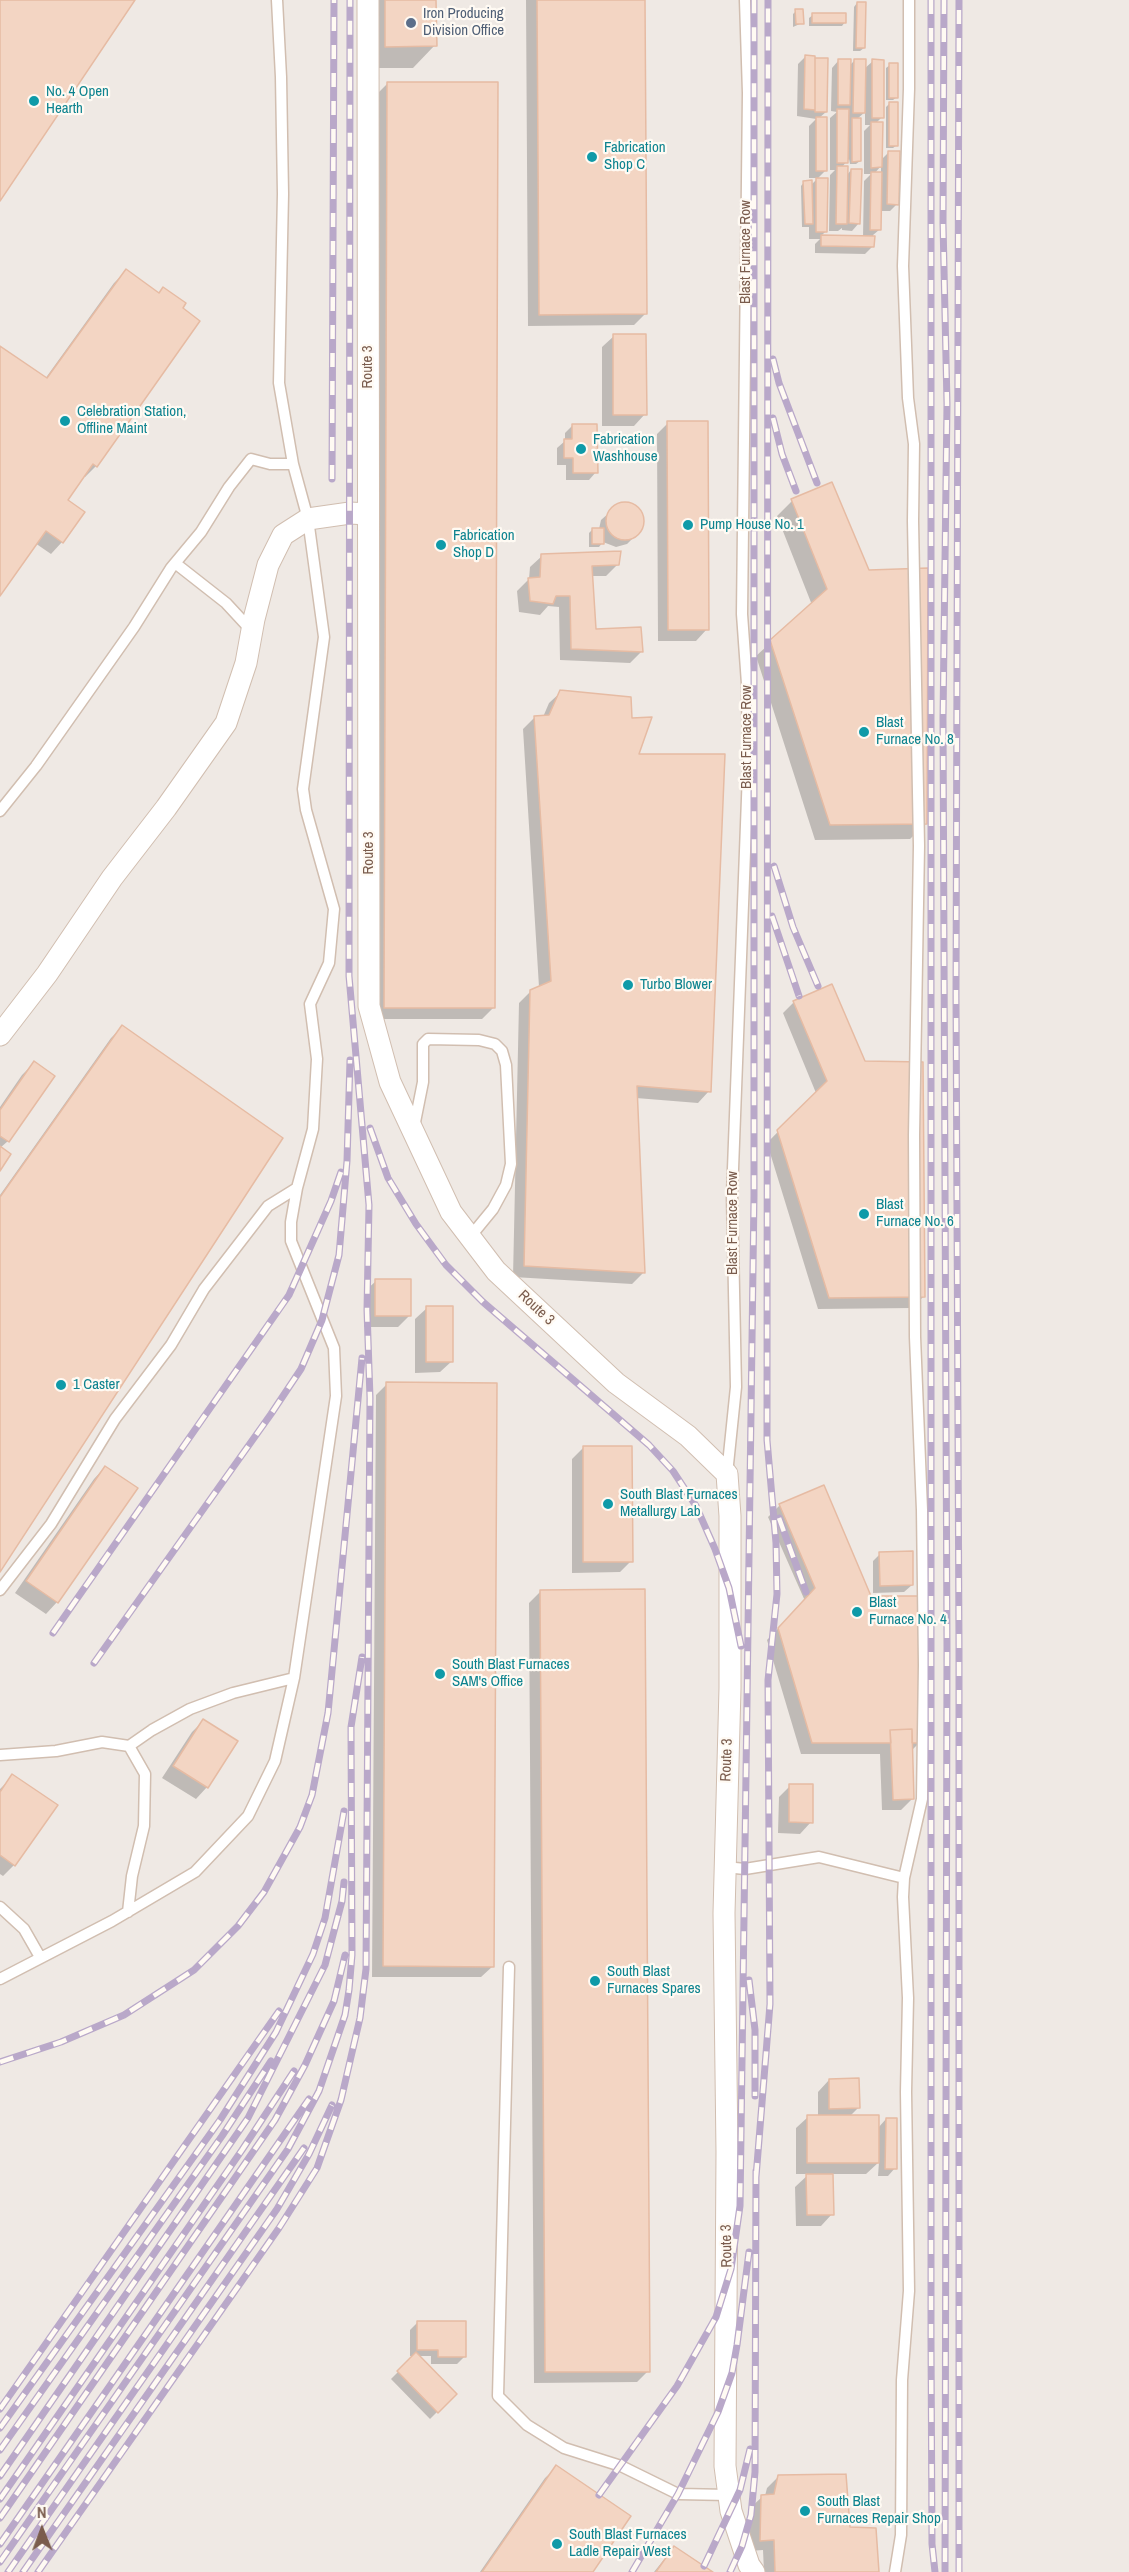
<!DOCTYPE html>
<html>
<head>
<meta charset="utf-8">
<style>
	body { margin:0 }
	#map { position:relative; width:1129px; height:2572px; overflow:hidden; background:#fdf6ec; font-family:"Archivo Narrow",sans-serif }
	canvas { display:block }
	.north { position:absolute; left:12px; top:2500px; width:60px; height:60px; -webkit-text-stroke:4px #fffaf3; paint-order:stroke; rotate:359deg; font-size:16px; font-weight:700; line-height:24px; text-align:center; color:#7a5c4d }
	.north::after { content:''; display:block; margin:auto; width:21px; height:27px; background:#7a5c4d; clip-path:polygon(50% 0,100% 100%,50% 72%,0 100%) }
</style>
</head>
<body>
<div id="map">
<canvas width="1129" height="2572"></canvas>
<div class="north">N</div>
</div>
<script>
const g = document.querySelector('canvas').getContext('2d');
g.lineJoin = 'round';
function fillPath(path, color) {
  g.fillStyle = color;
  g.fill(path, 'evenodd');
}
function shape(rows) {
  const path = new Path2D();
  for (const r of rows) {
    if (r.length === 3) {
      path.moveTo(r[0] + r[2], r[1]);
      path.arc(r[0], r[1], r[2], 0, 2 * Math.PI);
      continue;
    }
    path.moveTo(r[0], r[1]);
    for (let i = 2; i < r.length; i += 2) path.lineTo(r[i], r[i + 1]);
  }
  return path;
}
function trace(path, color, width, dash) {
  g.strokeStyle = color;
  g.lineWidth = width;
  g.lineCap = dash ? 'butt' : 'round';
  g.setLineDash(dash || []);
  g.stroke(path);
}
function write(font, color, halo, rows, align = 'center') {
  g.font = font + ' "Archivo Narrow",sans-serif';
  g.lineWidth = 4.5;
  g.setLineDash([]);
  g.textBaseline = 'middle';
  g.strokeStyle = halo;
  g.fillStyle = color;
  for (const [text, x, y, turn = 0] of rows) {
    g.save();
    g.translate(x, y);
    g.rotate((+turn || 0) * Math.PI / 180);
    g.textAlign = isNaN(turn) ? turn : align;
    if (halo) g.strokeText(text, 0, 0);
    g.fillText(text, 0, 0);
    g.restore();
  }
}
const industrial = shape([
	[0,0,1129,0,1129,2572,0,2572]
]);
const shadow = shape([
	[363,0,435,0,435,45,413,68,364,68],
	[526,0,643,0,646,313,634,325,528,326],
	[857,3,864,48,860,51,853,51,854,7],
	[796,11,802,23,793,27,793,14],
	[813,15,845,22,842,26,809,26,809,18],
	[805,57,826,112,819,118,825,171,818,178,809,178,809,126,816,119,797,116,798,64],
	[839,60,849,66,854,61,864,69,873,61,882,117,876,123,881,160,889,152,897,204,890,211,880,211,879,230,873,235,873,246,865,254,815,253,815,244,820,239,809,239,809,227,802,227,801,186,804,182,810,186,817,179,826,231,821,236,863,237,864,181,871,174,864,174,864,131,870,125,865,125,865,112,857,119,860,161,856,164,850,164,849,159,841,168,847,175,851,170,859,223,852,231,842,230,842,228,838,231,829,231,830,175,835,170,830,170,830,118,837,112,831,111,832,68],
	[881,166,881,174,874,174],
	[890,65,897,97,893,100,886,100,886,68],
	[387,84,494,1007,482,1019,373,1019,376,95],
	[889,104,897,145,893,148,886,148,886,107],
	[126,271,96,466,85,477,83,476,66,501,62,542,51,554,35,543,0,593,0,348,45,379,114,283],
	[614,336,645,414,634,426,602,426,602,347],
	[668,423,707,629,696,641,658,641,657,434],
	[573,425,596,472,589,480,566,480,566,465,557,465,557,448,565,441,565,433],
	[792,501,925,824,910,839,815,840,756,656,812,605,777,516],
	[625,503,640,511,643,522,639,532,627,544,616,547,603,542,599,547,589,547,589,533,593,529,599,529,601,520,619,504],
	[542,556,618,564,606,576,591,576,594,630,641,652,630,663,560,660,559,607,548,606,540,615,519,612,517,591,529,579,530,567],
	[561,692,630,719,709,1091,698,1103,636,1098,644,1272,632,1284,513,1277,519,1003,531,991,539,987,523,729,535,717,543,717,549,703],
	[794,1002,923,1297,912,1308,818,1309,767,1143,816,1093,783,1013],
	[122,1027,0,1569,0,1195,111,1038],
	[34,1063,8,1141,0,1148,0,1168,0,1107,22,1075],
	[376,1281,409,1316,398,1327,364,1327,364,1292],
	[427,1308,452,1361,440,1372,415,1373,415,1319],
	[387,1384,493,1966,481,1977,372,1977,376,1395],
	[583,1448,631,1561,620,1572,572,1573,572,1459],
	[105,1467,57,1602,46,1614,15,1593,94,1479],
	[780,1505,920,1742,911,1751,913,1798,901,1810,882,1810,880,1754,801,1754,767,1640,805,1601,768,1517],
	[880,1554,912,1585,904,1592,873,1593,873,1561],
	[541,1591,648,2371,637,2382,534,2383,529,1603],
	[203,1721,236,1742,207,1787,196,1799,162,1778,192,1732],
	[13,1776,14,1865,3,1876,0,1874,0,1789],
	[790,1786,811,1822,800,1834,778,1833,779,1797],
	[829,2080,858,2108,849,2117,878,2128,886,2119,895,2168,888,2176,878,2176,879,2162,866,2174,832,2174,832,2214,821,2226,796,2226,795,2187,809,2174,796,2174,796,2128,808,2117,818,2117,818,2092],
	[418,2322,464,2357,457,2364,431,2364,431,2356,418,2356,455,2394,430,2419,391,2379,414,2356,410,2356,410,2330],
	[557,2467,591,2572,480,2572,545,2478],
	[778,2477,848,2529,877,2572,764,2572,763,2550,749,2551,750,2508,762,2497,765,2496,767,2488],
	[674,2547,710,2572,654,2572]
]);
const building = shape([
	[0,0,135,0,0,201,0,0],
	[385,0,436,0,437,46,385,47,385,0],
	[537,0,645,0,647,314,539,315,537,0],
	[857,2,866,2,865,48,856,48,857,2],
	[795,9,803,9,804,24,796,24,795,9],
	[812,13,846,13,846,23,812,23,812,13],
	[805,55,815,56,815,110,804,109,805,55],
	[815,58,828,58,827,112,815,112,815,58],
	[838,59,851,59,850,105,838,105,838,59],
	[854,59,866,59,865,113,853,113,854,59],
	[872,59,884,60,884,118,872,118,872,59],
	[889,63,898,63,898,98,889,98,889,63],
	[387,82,498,82,495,1008,384,1008,387,82],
	[889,102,898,102,898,146,889,146,889,102],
	[837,109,849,109,848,163,837,163,837,109],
	[816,117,827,117,827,171,816,171,816,117],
	[852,118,861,118,861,161,852,162,852,118],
	[871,122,883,122,882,167,871,168,871,122],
	[888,151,900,151,899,205,887,204,888,151],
	[837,166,848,166,847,224,836,224,837,166],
	[851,169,862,169,860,224,849,223,851,169],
	[871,172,882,172,881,230,870,230,871,172],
	[816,178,828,178,827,232,816,232,816,178],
	[812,180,813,224,805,224,803,181,812,180],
	[821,235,875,236,874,247,821,246,821,235],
	[126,269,159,293,163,287,186,303,183,308,200,321,97,467,93,464,68,500,85,512,63,543,46,531,0,596,0,346,47,378,126,269],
	[613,334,646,334,647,415,613,415,613,334],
	[667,421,708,421,709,630,668,630,667,421],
	[572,424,597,424,598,473,573,473,573,458,564,458,564,439,572,439,572,424],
	[832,482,869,570,928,568,927,824,830,825,770,640,827,589,791,499,832,482],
	[625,521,19],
	[592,528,604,528,604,544,592,544,592,528],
	[621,551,619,565,592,566,596,629,641,627,643,652,571,649,570,596,556,596,553,604,530,601,528,578,540,577,541,554,621,551],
	[560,690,631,697,632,718,652,717,639,754,725,754,711,1092,637,1086,645,1273,524,1266,530,990,551,981,534,716,549,715,560,690],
	[832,984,865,1061,923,1062,925,1297,829,1298,777,1130,827,1081,793,1001,832,984],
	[122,1025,283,1138,0,1572,0,1197,122,1025],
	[34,1061,55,1076,9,1142,0,1136,0,1110,34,1061],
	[0,1146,11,1154,0,1171,0,1146],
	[375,1279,411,1279,411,1316,375,1316,375,1279],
	[426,1306,453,1306,453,1362,426,1362,426,1306],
	[386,1382,497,1383,494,1967,383,1966,386,1382],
	[583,1446,632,1446,633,1562,583,1562,583,1446],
	[105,1466,138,1488,58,1603,26,1581,105,1466],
	[824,1485,871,1596,922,1596,921,1743,912,1743,912,1729,890,1730,891,1743,812,1743,778,1628,815,1588,779,1504,824,1485],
	[913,1551,913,1585,880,1586,879,1552,913,1551],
	[645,1589,650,2372,545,2372,540,1590,645,1589],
	[203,1719,238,1741,208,1788,173,1766,203,1719],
	[912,1729,914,1799,893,1800,890,1730,912,1729],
	[12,1774,58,1805,15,1866,0,1855,0,1792,12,1774],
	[789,1784,813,1784,813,1823,789,1822,789,1784],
	[859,2078,860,2108,829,2109,829,2079,859,2078],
	[807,2115,879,2115,879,2163,807,2163,807,2115],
	[886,2118,897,2118,897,2169,885,2169,886,2118],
	[806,2174,833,2174,834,2215,807,2215,806,2174],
	[417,2321,466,2321,466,2357,438,2357,438,2350,417,2350,417,2321],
	[416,2352,457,2394,438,2413,397,2371,416,2352],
	[556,2465,631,2516,593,2572,482,2572,556,2465],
	[846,2474,850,2527,876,2528,879,2572,775,2572,774,2540,760,2541,761,2495,774,2494,778,2475,846,2474],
	[674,2546,713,2572,656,2572,674,2546]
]);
const service = shape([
	[277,0,281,77,283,194,279,383,293,464],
	[175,563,226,603,251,630],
	[0,811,36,766,134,627,171,568,201,532,229,487,251,459,270,464,293,464,308,519,324,637,303,789,306,810,334,909,329,963,310,1004,317,1059,313,1129,297,1188,268,1206,204,1289,171,1345,115,1419,51,1524,0,1590],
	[414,1127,423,1082,423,1044,428,1039,479,1040,495,1044,502,1051,506,1065,511,1164,506,1185,493,1209,470,1237],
	[727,1474,736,1387,732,1195,748,772,747,684,742,614,748,93,745,0],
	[129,1746,152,1730,190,1709,233,1693,294,1678],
	[0,1755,56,1751,102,1742,129,1746,145,1774,144,1826,132,1876,128,1912],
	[725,1867,745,1869,819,1857,904,1878],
	[0,1907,24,1929,40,1957],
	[509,1967,498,2396,527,2425,564,2448,621,2466,678,2494,729,2495],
	[0,1979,112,1921,195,1872,248,1816,275,1761,294,1678,336,1396,334,1348,291,1241,291,1222,297,1188],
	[895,2572,901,2535,902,2380,909,2291,906,2092,908,1998,903,1897,904,1878,922,1799,924,1665,922,1510,915,1337,914,1135,919,846,913,521,914,444,908,398,903,266,909,89,909,0]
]);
const minor = shape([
	[368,0,369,1006,390,1082,451,1212,496,1271,616,1383,688,1436,727,1474,730,1516,730,1688,724,1913,727,2152,725,2466,731,2511,749,2565,754,2572],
	[0,1035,47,974,112,878,166,808,226,723,246,663,254,619,268,565,283,535,308,519,350,513,368,514]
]);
const rail = shape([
	[931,0,931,2340,932,2544,935,2572],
	[944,0,943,223,947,404,943,719,947,1648,945,2572],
	[773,359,779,383,817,483],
	[773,418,782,454,796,491],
	[332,479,334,0],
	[774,866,793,927,818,986],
	[772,916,799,996],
	[370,1128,388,1178,416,1224,446,1265,483,1302,649,1445,673,1471,696,1506,715,1549,729,1588,741,1646],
	[779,1518,806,1592],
	[53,1633,289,1295,331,1201,341,1172],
	[94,1663,271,1414,301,1369,322,1320,339,1255,347,1161,350,1060],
	[749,1980,755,2030,755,2096],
	[0,2062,61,2042,124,2015,194,1970,238,1926,264,1892,300,1827,312,1795,328,1713,362,1358],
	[756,2177,770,2004,768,1680,777,1594,776,1543,767,1440,768,0],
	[0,2409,279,2011],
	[0,2428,220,2120,276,2032,313,1954,325,1918,344,1811],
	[0,2450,222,2136,271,2061],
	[0,2476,248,2118,325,1965,342,1901,344,1882],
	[599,2495,677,2386,716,2317,731,2269,740,2206,754,1196,754,0],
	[0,2499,242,2150,294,2071],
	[0,2518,275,2120,305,2065,334,2001,345,1955],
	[0,2544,309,2099],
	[0,2562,288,2149,319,2091,345,2015,349,1990,352,1955,351,1727,362,1657],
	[704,2566,740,2490,750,2449],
	[8,2572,304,2148],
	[23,2572,277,2209,309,2154,332,2105],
	[38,2572,279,2228,317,2168,341,2100,360,2018,366,1969,370,1398,367,1310,369,1205,349,976,350,0],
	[632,2572,678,2494,718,2412,732,2373,737,2345,749,2252],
	[730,2572,742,2546,751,2515,755,2472,756,2171],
	[959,2572,959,1648,956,995,959,0]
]);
const markers = [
	[411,23,6,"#5c6f8a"],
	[34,101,6,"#0f9aa8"],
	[592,157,6,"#0f9aa8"],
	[65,421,6,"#0f9aa8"],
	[581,449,6,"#0f9aa8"],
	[688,525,6,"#0f9aa8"],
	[441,545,6,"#0f9aa8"],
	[864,732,6,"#0f9aa8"],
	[628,985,6,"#0f9aa8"],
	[864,1214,6,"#0f9aa8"],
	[61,1385,6,"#0f9aa8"],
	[608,1504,6,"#0f9aa8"],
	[857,1612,6,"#0f9aa8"],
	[440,1674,6,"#0f9aa8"],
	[595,1981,6,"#0f9aa8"],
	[805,2511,6,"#0f9aa8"],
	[557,2544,6,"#0f9aa8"]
];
const serviceNames = [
	["Iron Producing",423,14],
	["Division Office",423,31]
];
const cultureNames = [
	["No. 4 Open",46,92],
	["Hearth",46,109],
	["Fabrication",604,148],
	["Shop C",604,165],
	["Celebration Station,",77,412],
	["Offline Maint",77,429],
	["Fabrication",593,440],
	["Washhouse",593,457],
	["Pump House No. 1",700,525],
	["Fabrication",453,536],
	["Shop D",453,553],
	["Blast",876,723],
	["Furnace No. 8",876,740],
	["Turbo Blower",640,985],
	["Blast",876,1205],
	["Furnace No. 6",876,1222],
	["1 Caster",73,1385],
	["South Blast Furnaces",620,1495],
	["Metallurgy Lab",620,1512],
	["Blast",869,1603],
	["Furnace No. 4",869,1620],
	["South Blast Furnaces",452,1665],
	["SAM's Office",452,1682],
	["South Blast",607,1972],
	["Furnaces Spares",607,1989],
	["South Blast",817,2502],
	["Furnaces Repair Shop",817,2519],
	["South Blast Furnaces",569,2535],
	["Ladle Repair West",569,2552]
];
const streetNames = [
	["Blast Furnace Row",746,252,-90],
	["Route 3",368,367,-90],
	["Blast Furnace Row",747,737,-90],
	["Route 3",369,853,-90],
	["Blast Furnace Row",733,1223,-90],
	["Route 3",536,1308,43],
	["Route 3",727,1760,-88],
	["Route 3",727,2246,-91]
];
fillPath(industrial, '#efe9e4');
fillPath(shadow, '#0003');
fillPath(building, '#f3d5c3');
trace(building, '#e6bba3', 1.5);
trace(service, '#d1beb0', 13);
trace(minor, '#d1beb0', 23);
trace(service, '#fff', 10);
trace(minor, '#fff', 21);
trace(rail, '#b9a8c9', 7);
trace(rail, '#fffaf3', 4.5, [14]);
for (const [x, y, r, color] of markers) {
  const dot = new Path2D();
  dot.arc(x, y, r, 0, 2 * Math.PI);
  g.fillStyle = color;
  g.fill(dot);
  trace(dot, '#fffaf3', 2);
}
write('15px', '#4e5e75', '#fffaf3', serviceNames, 'left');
write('15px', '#0d838f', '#fffaf3', cultureNames, 'left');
write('15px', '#7a5c4d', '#fffaf3', streetNames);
</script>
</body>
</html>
